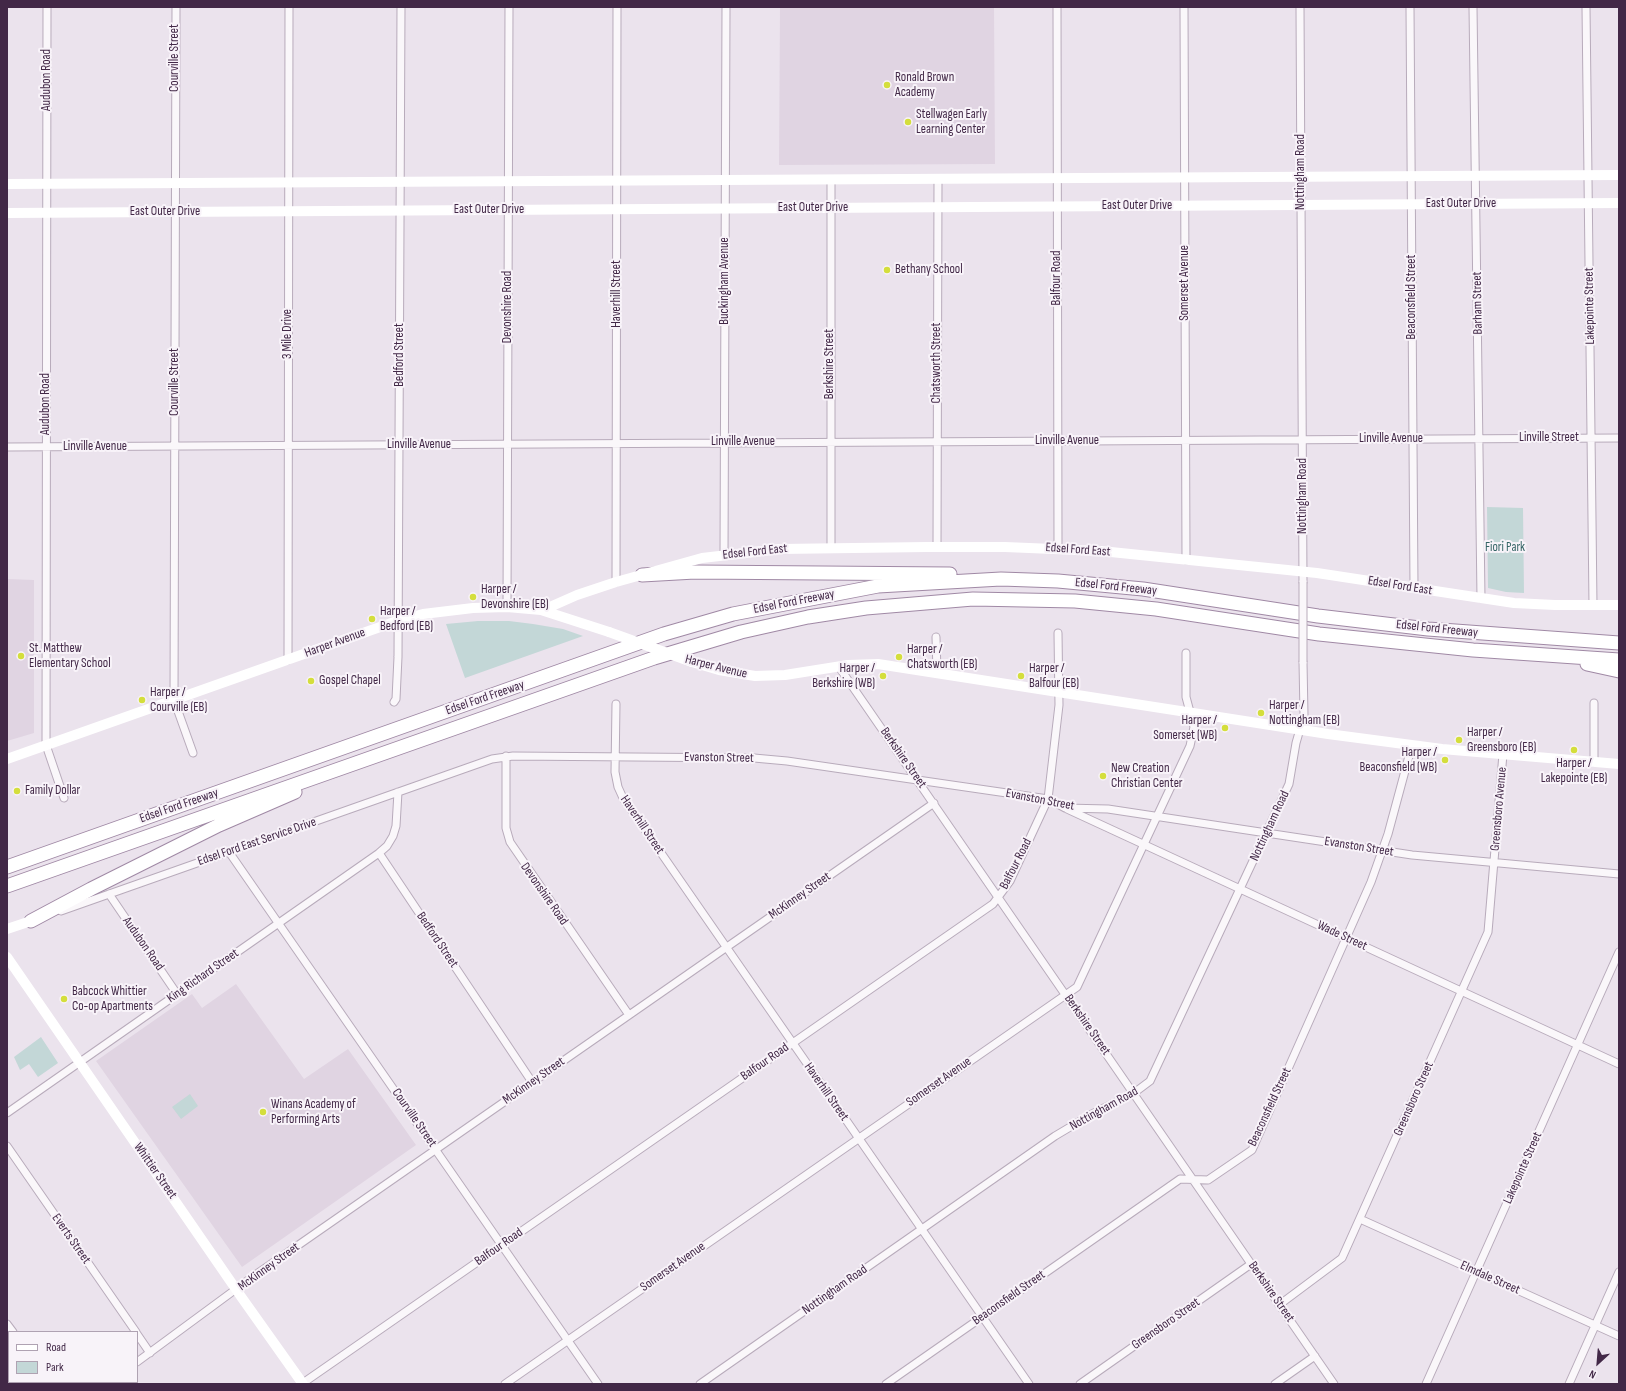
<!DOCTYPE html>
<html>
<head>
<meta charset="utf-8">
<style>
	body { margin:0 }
	#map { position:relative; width:1626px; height:1391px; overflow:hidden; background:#ebe3ed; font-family:"Sofia Sans Condensed",sans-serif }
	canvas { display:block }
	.frame { position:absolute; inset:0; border:8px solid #422847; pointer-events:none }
	.legend { position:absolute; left:8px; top:1331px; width:130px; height:52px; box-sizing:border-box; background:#f8f3f9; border:1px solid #afa2b2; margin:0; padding:5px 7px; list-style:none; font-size:12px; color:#422847 }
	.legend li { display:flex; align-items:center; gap:8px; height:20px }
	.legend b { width:20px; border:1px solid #afa2b2 }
	.north { position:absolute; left:1578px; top:1343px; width:40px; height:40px; -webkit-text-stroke:3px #f8f3f9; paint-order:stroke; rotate:206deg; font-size:11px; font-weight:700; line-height:16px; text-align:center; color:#422847 }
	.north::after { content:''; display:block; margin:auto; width:14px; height:18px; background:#422847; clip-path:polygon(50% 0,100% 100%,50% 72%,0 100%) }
</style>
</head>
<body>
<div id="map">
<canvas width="1626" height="1391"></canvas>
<div class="frame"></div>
<ul class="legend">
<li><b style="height:5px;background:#fff"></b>Road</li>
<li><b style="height:11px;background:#c3d7d7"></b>Park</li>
</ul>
<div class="north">N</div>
</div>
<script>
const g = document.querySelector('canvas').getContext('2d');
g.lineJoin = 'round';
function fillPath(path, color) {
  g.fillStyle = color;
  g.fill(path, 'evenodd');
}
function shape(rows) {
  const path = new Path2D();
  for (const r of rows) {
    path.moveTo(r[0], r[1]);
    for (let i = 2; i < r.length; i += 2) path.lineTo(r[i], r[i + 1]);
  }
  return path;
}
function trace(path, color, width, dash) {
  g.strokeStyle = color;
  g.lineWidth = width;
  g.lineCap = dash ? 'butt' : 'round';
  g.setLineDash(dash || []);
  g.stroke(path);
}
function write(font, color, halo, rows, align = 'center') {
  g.font = font + ' "Sofia Sans Condensed",sans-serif';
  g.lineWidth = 4;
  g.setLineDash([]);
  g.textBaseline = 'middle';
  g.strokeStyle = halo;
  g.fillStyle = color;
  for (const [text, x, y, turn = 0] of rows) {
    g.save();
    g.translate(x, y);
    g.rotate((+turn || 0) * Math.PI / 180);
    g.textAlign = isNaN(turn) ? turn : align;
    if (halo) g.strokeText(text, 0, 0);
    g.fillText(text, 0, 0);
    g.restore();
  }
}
const built = shape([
	[780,7,994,7,995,164,779,165],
	[7,579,34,580,34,733,7,741],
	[236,984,304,1079,348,1049,416,1145,242,1267,96,1061,192,994,202,1008]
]);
const green = shape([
	[1487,507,1523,508,1524,593,1506,592,1488,588],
	[478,621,509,621,533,624,563,629,583,636,465,678,446,624],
	[41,1037,58,1063,38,1077,29,1064,20,1070,14,1057],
	[190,1094,198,1106,181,1119,172,1107]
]);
const street = shape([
	[47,7,46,745,64,798],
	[176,7,174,700,193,753],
	[1057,7,1058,548],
	[1184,7,1186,560],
	[1300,7,1303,582],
	[1410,7,1414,588],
	[1473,7,1481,598],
	[1586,7,1593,605],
	[831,180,831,547],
	[7,447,1619,438],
	[937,547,938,179],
	[724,555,726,7],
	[616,582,617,7],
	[507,607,509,7],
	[936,637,937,673],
	[288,660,289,7],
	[839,667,1334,1384],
	[394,702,396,699,398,657,401,7],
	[1594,703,1594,762],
	[616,704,615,772,618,787,623,798,1029,1384],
	[506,756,506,828,510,842,629,1015],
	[1067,809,1619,1064],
	[229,852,598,1384],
	[379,853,532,1082],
	[109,894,177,994],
	[61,911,492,759,513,756,754,758,787,761,1048,799,1065,808,1108,809,1412,855,1619,874],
	[7,1113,379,853,387,846,393,836,396,826,398,792],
	[7,1146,136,1332],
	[1360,1219,1619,1336],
	[1279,1305,1342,1258,1488,932,1503,754],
	[7,1324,13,1332],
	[137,1334,150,1353],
	[137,1362,251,1278,934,803],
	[48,1382,49,1384],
	[303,1383,993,904,1010,881,1048,799,1059,705,1058,633],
	[106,1384,109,1382],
	[505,1384,1077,987,1190,746,1194,727,1186,697,1186,653],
	[700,1384,1055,1136,1092,1114,1134,1093,1150,1081,1289,784,1296,743,1304,715,1303,662],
	[886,1384,1180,1179,1208,1180,1252,1150,1371,882,1388,834,1412,745],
	[1080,1384,1251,1264],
	[1275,1384,1315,1356],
	[1426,1384,1619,952],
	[1569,1384,1619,1272]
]);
const secondary = shape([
	[7,184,1619,175],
	[7,213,1619,203],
	[543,610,577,595,616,582,702,558,780,549,927,547,1005,547,1101,551,1317,573,1514,603,1555,605,1619,605],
	[692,662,719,670,755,676,785,675,848,665,878,664,1328,734,1442,749,1619,764],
	[7,759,397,621,423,614,473,608,507,607,541,610,609,632],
	[7,929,31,921],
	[7,957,242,1298,303,1384]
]);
const highway = shape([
	[642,575,695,572,950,574],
	[1587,664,1619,671],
	[7,867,664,634,733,614,878,586,1001,579,1058,581,1143,589,1318,616,1428,629,1619,643],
	[7,886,654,658,741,632,808,617,866,608,973,599,1075,601,1156,609,1319,634,1473,650,1619,660],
	[31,921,91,889,219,825,295,792]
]);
const streetBridge = shape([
	[1303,582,1303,662]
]);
const secondaryBridge = shape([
	[609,632,692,662]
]);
const markers = [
	[887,85,4,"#d4de3c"],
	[908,122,4,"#d4de3c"],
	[887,270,4,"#d4de3c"],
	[473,597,4,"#d4de3c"],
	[372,619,4,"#d4de3c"],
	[21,656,4,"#d4de3c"],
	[899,657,4,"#d4de3c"],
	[883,676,4,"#d4de3c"],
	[1021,676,4,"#d4de3c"],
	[311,681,4,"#d4de3c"],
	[142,700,4,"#d4de3c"],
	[1261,713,4,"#d4de3c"],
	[1225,728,4,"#d4de3c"],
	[1459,740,4,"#d4de3c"],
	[1574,750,4,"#d4de3c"],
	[1445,760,4,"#d4de3c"],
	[1103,776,4,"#d4de3c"],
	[17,791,4,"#d4de3c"],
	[64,999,4,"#d4de3c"],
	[263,1112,4,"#d4de3c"]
];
const streetNames = [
	["Courville Street",175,58,-90],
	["Audubon Road",47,80,-90],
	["Nottingham Road",1301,172,-90],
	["East Outer Drive",1461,204],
	["East Outer Drive",1137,206],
	["East Outer Drive",813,208],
	["East Outer Drive",489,210],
	["East Outer Drive",165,212],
	["Balfour Road",1057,278,-90],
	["Buckingham Avenue",725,281,-90],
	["Somerset Avenue",1185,283,-90],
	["Haverhill Street",617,294,-90],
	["Beaconsfield Street",1412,297,-90],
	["Barham Street",1478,303,-91],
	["Lakepointe Street",1590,306,-91],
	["Devonshire Road",508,307,-90],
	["3 Mile Drive",288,334,-90],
	["Bedford Street",400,355,-90],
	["Chatsworth Street",937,363,-90],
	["Berkshire Street",830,364,-90],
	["Courville Street",175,382,-90],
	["Audubon Road",46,404,-90],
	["Linville Street",1549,438],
	["Linville Avenue",1391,439],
	["Linville Avenue",1067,441],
	["Linville Avenue",743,442],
	["Linville Avenue",419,445],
	["Linville Avenue",95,447],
	["Nottingham Road",1303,496,-90],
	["Edsel Ford East",1078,550,4],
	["Edsel Ford East",755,552,-6],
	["Edsel Ford East",1400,586,9],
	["Edsel Ford Freeway",1116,587,6],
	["Edsel Ford Freeway",794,602,-11],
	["Edsel Ford Freeway",1437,629,6],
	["Harper Avenue",335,643,-20],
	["Harper Avenue",716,667,14],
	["Edsel Ford Freeway",485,698,-19],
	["Evanston Street",719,758,1],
	["Berkshire Street",903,758,55],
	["Evanston Street",1040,800,11],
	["Edsel Ford Freeway",179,806,-19],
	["Greensboro Avenue",1499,809,-85],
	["Haverhill Street",642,825,56],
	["Nottingham Road",1270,826,-65],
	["Edsel Ford East Service Drive",257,842,-19],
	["Evanston Street",1359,847,9],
	["Balfour Road",1016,864,-63],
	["Devonshire Road",544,894,55],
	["McKinney Street",800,896,-35],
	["Wade Street",1342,936,25],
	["Bedford Street",437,940,56],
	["Audubon Road",143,944,55],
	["King Richard Street",203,976,-35],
	["Berkshire Street",1087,1025,55],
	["Balfour Road",765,1062,-35],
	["McKinney Street",534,1081,-35],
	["Somerset Avenue",939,1082,-35],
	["Haverhill Street",826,1092,55],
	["Greensboro Street",1414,1099,-66],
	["Beaconsfield Street",1270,1107,-65],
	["Nottingham Road",1104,1109,-29],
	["Courville Street",414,1118,55],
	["Lakepointe Street",1523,1168,-66],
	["Whittier Street",155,1171,55],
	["Everts Street",71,1239,55],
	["Balfour Road",499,1247,-35],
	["McKinney Street",269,1267,-36],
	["Somerset Avenue",673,1267,-35],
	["Elmdale Street",1490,1278,24],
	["Nottingham Road",835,1290,-35],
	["Berkshire Street",1271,1292,55],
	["Beaconsfield Street",1009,1298,-35],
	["Greensboro Street",1166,1324,-35]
];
const poiNames = [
	["Ronald Brown",895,78],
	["Academy",895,93],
	["Stellwagen Early",916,115],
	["Learning Center",916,130],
	["Bethany School",895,270],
	["Harper /",481,590],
	["Devonshire (EB)",481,605],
	["Harper /",380,612],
	["Bedford (EB)",380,627],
	["St. Matthew",29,649],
	["Elementary School",29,664],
	["Harper /",907,650],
	["Chatsworth (EB)",907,665],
	["Harper /",875,669,"right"],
	["Berkshire (WB)",875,684,"right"],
	["Harper /",1029,669],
	["Balfour (EB)",1029,684],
	["Gospel Chapel",319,681],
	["Harper /",150,693],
	["Courville (EB)",150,708],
	["Harper /",1269,706],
	["Nottingham (EB)",1269,721],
	["Harper /",1217,721,"right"],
	["Somerset (WB)",1217,736,"right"],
	["Harper /",1467,733],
	["Greensboro (EB)",1467,748],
	["Harper /",1437,753,"right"],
	["Beaconsfield (WB)",1437,768,"right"],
	["Harper /",1574,764,"center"],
	["Lakepointe (EB)",1574,779,"center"],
	["New Creation",1111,769],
	["Christian Center",1111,784],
	["Family Dollar",25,791],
	["Babcock Whittier",72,992],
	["Co-op Apartments",72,1007],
	["Winans Academy of",271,1105],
	["Performing Arts",271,1120]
];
const parkNames = [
	["Fiori Park",1505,548]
];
fillPath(built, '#e0d4e2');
fillPath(green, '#c3d7d7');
trace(street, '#b8abbb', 9);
trace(highway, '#a089a5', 15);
trace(street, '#faf7fa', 7);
trace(secondary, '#fff', 10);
trace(highway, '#fff', 13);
trace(streetBridge, '#b8abbb', 9, []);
trace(streetBridge, '#faf7fa', 7);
trace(secondaryBridge, '#fff', 10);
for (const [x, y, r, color] of markers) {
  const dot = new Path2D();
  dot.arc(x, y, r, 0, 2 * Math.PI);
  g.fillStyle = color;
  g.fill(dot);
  trace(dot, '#f8f3f9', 1.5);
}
write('13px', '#422847', '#f8f3f9', streetNames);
write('13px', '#422847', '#f8f3f9', poiNames, 'left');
write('13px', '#346465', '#f8f3f9', parkNames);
</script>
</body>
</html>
